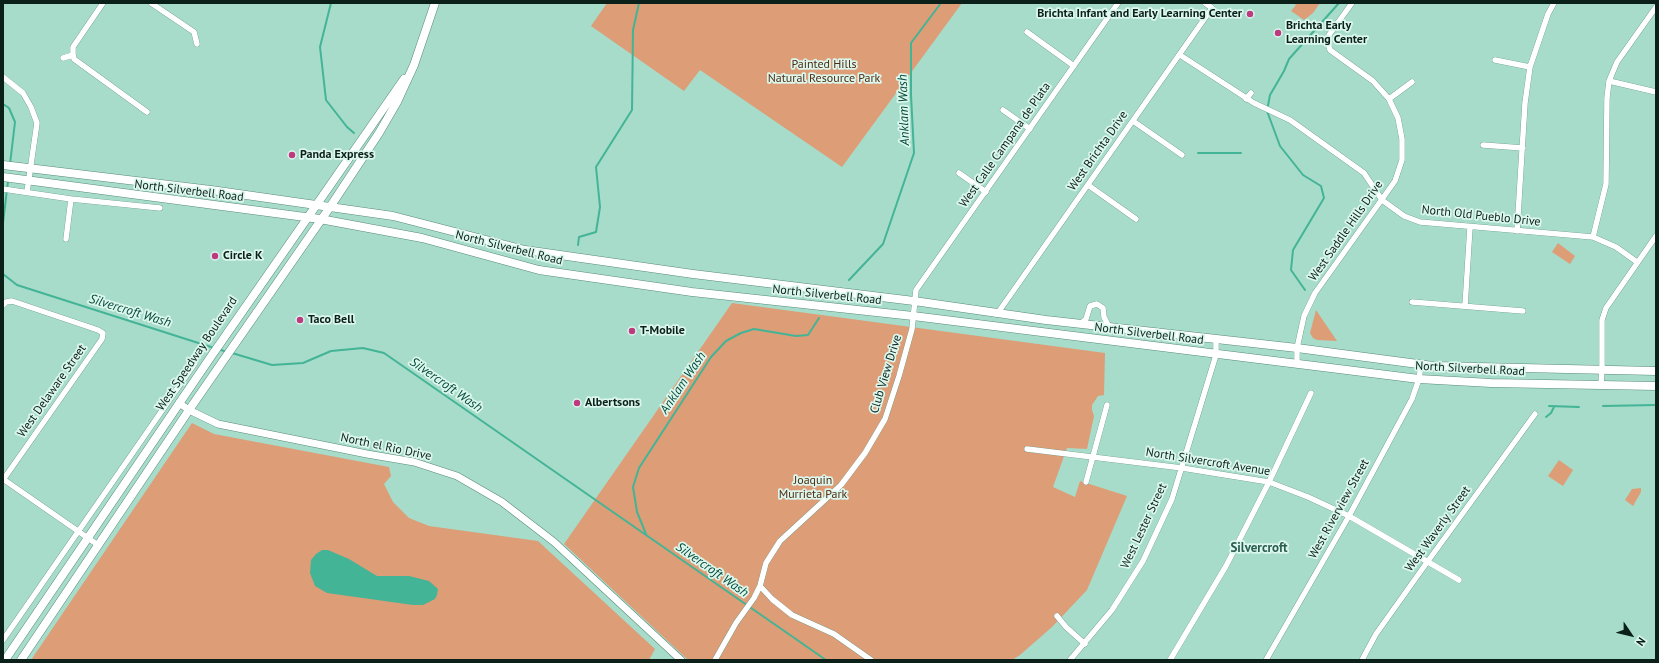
<!DOCTYPE html>
<html>
<head>
<meta charset="utf-8">
<style>
	body { margin:0 }
	#map { position:relative; width:1659px; height:663px; overflow:hidden; background:#a7dcca; font-family:"PT Sans",sans-serif }
	canvas { display:block }
	.frame { position:absolute; inset:0; border:4px solid #0a2019; pointer-events:none }
	.north { position:absolute; left:1611px; top:615px; width:40px; height:40px; -webkit-text-stroke:3px #dcf7ed; paint-order:stroke; rotate:125deg; font-size:11px; font-weight:700; line-height:16px; text-align:center; color:#0a2019 }
	.north::after { content:''; display:block; margin:auto; width:14px; height:18px; background:#0a2019; clip-path:polygon(50% 0,100% 100%,50% 72%,0 100%) }
</style>
</head>
<body>
<div id="map">
<canvas width="1659" height="663"></canvas>
<div class="frame"></div>
<div class="north">N</div>
</div>
<script>
const g = document.querySelector('canvas').getContext('2d');
g.lineJoin = 'round';
function fillPath(path, color) {
  g.fillStyle = color;
  g.fill(path, 'evenodd');
}
function shape(rows) {
  const path = new Path2D();
  for (const r of rows) {
    path.moveTo(r[0], r[1]);
    for (let i = 2; i < r.length; i += 2) path.lineTo(r[i], r[i + 1]);
  }
  return path;
}
function trace(path, color, width, dash) {
  g.strokeStyle = color;
  g.lineWidth = width;
  g.lineCap = dash ? 'butt' : 'round';
  g.setLineDash(dash || []);
  g.stroke(path);
}
function write(font, color, halo, rows, align = 'center') {
  g.font = font + ' "PT Sans",sans-serif';
  g.lineWidth = 3.5;
  g.setLineDash([]);
  g.textBaseline = 'middle';
  g.strokeStyle = halo;
  g.fillStyle = color;
  for (const [text, x, y, turn = 0] of rows) {
    g.save();
    g.translate(x, y);
    g.rotate((+turn || 0) * Math.PI / 180);
    g.textAlign = isNaN(turn) ? turn : align;
    if (halo) g.strokeText(text, 0, 0);
    g.fillText(text, 0, 0);
    g.restore();
  }
}
const green = shape([
	[607,3,962,3,842,167,700,70,684,91,591,26],
	[1293,3,1320,3,1313,13,1304,20,1291,11,1296,5],
	[1558,243,1575,256,1570,264,1552,252],
	[732,303,1105,353,1104,395,1098,396,1092,405,1092,410,1094,416,1087,449,1067,448,1053,487,1075,497,1080,481,1127,496,1087,590,1052,627,1020,655,1012,660,688,660,564,544],
	[1316,310,1337,341,1317,340,1313,338,1310,333],
	[192,423,214,434,389,467,391,476,384,484,393,502,409,518,429,526,538,541,655,649,649,660,31,660],
	[1559,460,1573,470,1563,486,1548,476],
	[1641,488,1641,492,1633,506,1625,500,1632,489]
]);
const water = shape([
	[322,550,328,550,349,559,377,576,409,576,429,581,438,589,437,595,435,599,423,605,413,605,327,593,315,586,310,573,311,560,316,554]
]);
const stream = shape([
	[331,3,320,47,326,100,347,127,354,133],
	[3,104,9,108,15,122,10,164],
	[1198,153,1241,153],
	[3,223,8,181],
	[578,245,579,237,596,232,600,207,596,167,632,110,633,30,639,3],
	[3,274,17,285,214,348],
	[849,280,883,244,914,153,911,95,911,43,941,3],
	[1305,290,1291,270,1293,250,1324,198,1321,186,1303,175,1280,146,1267,111,1270,95,1284,71,1289,59,1339,3],
	[218,349,227,352],
	[232,353,272,365,303,363,331,351,363,348,384,353,826,660],
	[1549,406,1579,407],
	[1603,406,1656,405],
	[1546,417,1551,413,1554,407],
	[646,534,637,512,633,487,639,468,711,357,726,341,741,333,754,329,796,336,808,335,819,318]
]);
const minor = shape([
	[103,3,73,47,73,54,74,59,147,112],
	[151,3,194,32,197,44],
	[1027,32,1074,66],
	[1180,55,1254,103,1290,120,1364,173,1382,200,1404,216,1420,222,1593,237,1616,247,1637,262],
	[63,58,73,55],
	[1495,60,1530,67],
	[3,77,23,93,31,107,37,123,27,192],
	[1609,81,1656,92],
	[1246,99,1251,93],
	[1389,99,1412,82],
	[1003,110,1030,129],
	[1133,121,1182,155],
	[1483,145,1523,148],
	[959,173,986,192],
	[1088,185,1136,219],
	[3,189,71,199,160,208],
	[1517,231,1525,103,1530,67,1548,14,1554,3],
	[1593,237,1606,184,1607,98,1609,81,1617,62,1656,7],
	[66,239,71,199],
	[1412,302,1523,311],
	[3,305,6,302,12,301,98,330,103,333,102,339,3,480],
	[1465,306,1470,227],
	[997,314,1212,8,1205,3],
	[1080,324,1086,319,1090,306,1097,304,1103,308,1104,317,1109,327],
	[1297,363,1297,348,1304,316,1315,293,1395,181,1402,160,1402,139,1398,118,1389,99,1373,81,1330,50,1329,47,1329,35,1352,3],
	[1601,384,1602,369,1602,320,1606,308,1656,236],
	[1027,449,1182,468,1269,482,1308,497,1349,516,1459,580],
	[3,479,98,545],
	[1086,482,1107,405],
	[760,586,772,599,792,615,834,634,871,660],
	[1057,616,1066,627,1085,644],
	[3,640,195,363],
	[715,660,736,623,754,598,760,586,766,563,780,541,841,485,865,453,885,419,899,376,912,329,916,290,1118,3],
	[1070,660,1112,610,1143,561,1172,499,1216,355,1216,339],
	[1170,660,1226,566,1269,482,1311,393],
	[1266,660,1349,516,1412,399,1419,379,1421,365],
	[1362,660,1376,634,1428,561,1535,414]
]);
const tertiary = shape([
	[179,403,189,410,218,424,367,454,414,462,457,476,502,502,554,542,681,660]
]);
const secondary = shape([
	[3,165,211,190,393,216,525,250,693,274,914,301,1046,320,1297,348,1433,366,1656,371],
	[3,177,320,219,422,238,539,270,692,292,913,316,1419,379,1491,383,1656,386],
	[5,660,210,358,404,79],
	[21,660,189,410,330,207,379,133,397,102,414,65,435,3]
]);
const markers = [
	[1250,14,4,"#bd3a7f"],
	[1278,33,4,"#bd3a7f"],
	[292,155,4,"#bd3a7f"],
	[215,256,4,"#bd3a7f"],
	[300,320,4,"#bd3a7f"],
	[632,331,4,"#bd3a7f"],
	[577,403,4,"#bd3a7f"]
];
const poiNames = [
	["Brichta Infant and Early Learning Center",1242,14,"right"],
	["Brichta Early",1286,26],
	["Learning Center",1286,40],
	["Panda Express",300,155],
	["Circle K",223,256],
	["Taco Bell",308,320],
	["T-Mobile",640,331],
	["Albertsons",585,403]
];
const parkNames = [
	["Painted Hills",824,65],
	["Natural Resource Park",824,79],
	["Joaquin",813,481],
	["Murrieta Park",813,495]
];
const streetNames = [
	["West Calle Campana de Plata",1005,145,-55],
	["West Brichta Drive",1098,151,-55],
	["North Silverbell Road",189,191,7],
	["North Old Pueblo Drive",1481,216,6],
	["West Saddle Hills Drive",1346,231,-55],
	["North Silverbell Road",509,248,14],
	["North Silverbell Road",827,295,6],
	["North Silverbell Road",1149,334,7],
	["West Speedway Boulevard",197,354,-56],
	["North Silverbell Road",1470,369,3],
	["Club View Drive",886,374,-73],
	["West Delaware Street",52,391,-55],
	["North el Rio Drive",386,447,12],
	["North Silvercroft Avenue",1208,462,9],
	["West Riverview Street",1339,509,-61],
	["West Lester Street",1144,526,-65],
	["West Waverly Street",1438,529,-54]
];
const waterNames = [
	["Anklam Wash",904,110,-92],
	["Silvercroft Wash",130,311,17],
	["Anklam Wash",683,383,-56],
	["Silvercroft Wash",446,385,35],
	["Silvercroft Wash",712,570,35]
];
const neighbourhoodNames = [
	["Silvercroft",1259,548]
];
fillPath(green, '#dd9d77');
fillPath(water, '#43b495');
trace(stream, '#43b495', 2);
trace(minor, '#588b7a', 6);
trace(tertiary, '#588b7a', 8);
trace(secondary, '#588b7a', 9);
trace(minor, '#fff', 5.5);
trace(tertiary, '#fff', 7);
trace(secondary, '#fff', 8);
for (const [x, y, r, color] of markers) {
  const dot = new Path2D();
  dot.arc(x, y, r, 0, 2 * Math.PI);
  g.fillStyle = color;
  g.fill(dot);
  trace(dot, '#dcf7ed', 1.5);
}
write('bold 12px', '#0a2019', '#dcf7ed', poiNames, 'left');
write('12px', '#502a11', '#dcf7ed', parkNames);
write('12px', '#0a2019', '#dcf7ed', streetNames);
write('italic 13px', '#064a3a', '#dcf7ed', waterNames);
write('bold 13px', '#2c5e4f', '#dcf7ed', neighbourhoodNames);
</script>
</body>
</html>
